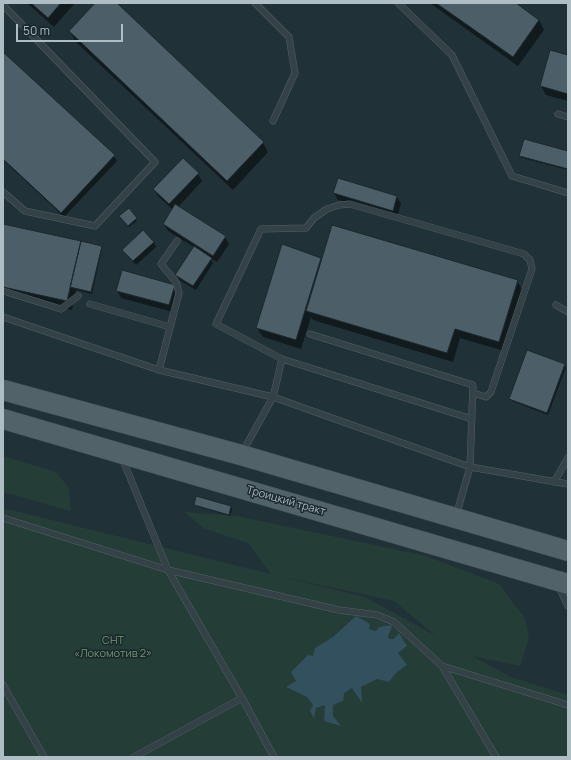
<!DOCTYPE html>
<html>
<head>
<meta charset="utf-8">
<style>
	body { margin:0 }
	#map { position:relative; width:571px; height:760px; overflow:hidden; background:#213138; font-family:Manrope,sans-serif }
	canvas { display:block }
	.frame { position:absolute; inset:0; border:4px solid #afbdc5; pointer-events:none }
	.scale { position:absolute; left:16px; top:24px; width:107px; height:18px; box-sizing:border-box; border:2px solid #afbdc5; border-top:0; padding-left:5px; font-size:12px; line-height:14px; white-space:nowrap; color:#afbdc5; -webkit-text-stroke:3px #1a272d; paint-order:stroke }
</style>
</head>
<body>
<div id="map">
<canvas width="571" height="760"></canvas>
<div class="frame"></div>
<div class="scale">50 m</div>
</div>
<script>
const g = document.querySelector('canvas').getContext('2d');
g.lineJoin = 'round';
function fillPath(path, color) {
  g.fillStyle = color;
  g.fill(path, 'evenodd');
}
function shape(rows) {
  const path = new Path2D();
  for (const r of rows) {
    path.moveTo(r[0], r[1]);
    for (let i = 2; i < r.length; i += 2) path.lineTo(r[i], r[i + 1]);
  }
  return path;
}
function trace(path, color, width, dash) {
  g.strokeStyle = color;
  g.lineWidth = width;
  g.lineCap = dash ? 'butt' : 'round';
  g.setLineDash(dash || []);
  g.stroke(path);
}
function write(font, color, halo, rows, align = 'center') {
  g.font = font + ' Manrope,sans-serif';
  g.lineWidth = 3;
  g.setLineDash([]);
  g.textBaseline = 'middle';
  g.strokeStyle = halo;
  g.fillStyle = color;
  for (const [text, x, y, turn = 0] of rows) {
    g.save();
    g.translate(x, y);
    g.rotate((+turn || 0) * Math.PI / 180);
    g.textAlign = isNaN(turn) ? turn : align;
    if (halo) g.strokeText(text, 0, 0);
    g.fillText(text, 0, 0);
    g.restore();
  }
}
const green = shape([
	[3,456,56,472,69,488,71,511,3,492],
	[3,508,271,574,248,543,205,529,184,512,237,516,426,556,499,584,525,618,529,638,520,666,472,656,511,677,568,695,568,757,3,757],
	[279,576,394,601,436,636,365,597]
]);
const water = shape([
	[356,616,370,624,369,629,376,631,379,627,391,625,392,627,388,636,389,639,394,639,399,633,407,646,398,653,407,665,396,673,389,682,377,679,361,687,362,703,352,688,344,693,343,701,333,705,333,716,341,726,324,721,325,705,316,708,314,718,310,711,313,705,307,697,286,687,296,681,291,672,308,655,313,656,315,648,333,637]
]);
const shadow = shape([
	[27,3,75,3,54,27],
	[97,3,115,3,263,143,268,152,233,190,75,41,70,31],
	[430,3,514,3,539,20,544,30,518,66],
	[3,53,114,156,117,161,64,217,3,160],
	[568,57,568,101,546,95,541,86],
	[568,152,568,170,522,158,520,156],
	[183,159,198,174,202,181,178,207,225,237,229,244,217,262,210,258,213,263,196,290,179,280,177,275,194,247,168,231,164,224,173,210,158,196,154,189],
	[339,179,397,197,401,204,397,217,338,200,334,193],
	[129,210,137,221,129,227,122,218],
	[3,225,101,247,102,249,92,294,76,290,72,310,3,295],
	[154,242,156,247,136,265,123,250],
	[320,259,322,262,517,281,523,291,504,351,460,338,453,362,313,320,311,317,301,349,263,337,257,328],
	[174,286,178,293,173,312,121,298,117,290],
	[528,352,565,365,566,367,548,415,512,401,510,399],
	[195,504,231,507,232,509,230,516,196,506]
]);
const building = shape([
	[31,3,61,3,48,18,31,3],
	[95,3,117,3,264,142,227,181,69,31,95,3],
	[436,3,516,3,539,20,513,57,436,3],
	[550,50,568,55,568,94,540,86,550,50],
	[3,52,115,155,61,213,3,159,3,52],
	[524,139,568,151,568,169,519,156,524,139],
	[183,158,199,173,169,204,153,189,183,158],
	[338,178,397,196,393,211,333,193,338,178],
	[175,204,226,236,213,256,163,224,175,204],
	[129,208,137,218,128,226,119,216,129,208],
	[3,224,81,241,67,301,3,287,3,224],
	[332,225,518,280,499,342,455,329,447,353,306,311,332,225],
	[143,230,154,242,133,261,122,250,143,230],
	[81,241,102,246,91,292,70,287,81,241],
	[282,244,321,258,296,340,256,328,282,244],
	[194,246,212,258,193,286,175,275,194,246],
	[122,270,175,285,169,305,116,291,122,270],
	[527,350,565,364,547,413,509,399,527,350],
	[196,496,231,506,229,515,194,505,196,496]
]);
const lane = shape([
	[255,3,289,37,295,73,273,121],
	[398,3,452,55,512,176,568,193],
	[3,5,155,162,95,226,25,211,3,192],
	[558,114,568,117],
	[3,291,61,309,78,296],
	[90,304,170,327],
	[556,305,568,312],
	[3,317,159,370,273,397,470,467,568,484],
	[310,334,473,385,470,467,456,516],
	[159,370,179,293,176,282,161,264,177,241],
	[472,419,282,359,216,324,261,229,306,228,314,218,327,209,339,205,350,204,524,254,530,260,532,269,491,392,486,397,473,393],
	[242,453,273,397,282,359],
	[122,458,168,570,242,698,274,757],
	[554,482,568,458],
	[3,518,168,570,339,610,377,615,394,622,442,666,568,705],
	[558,585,568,606],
	[442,666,496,757],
	[3,685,44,757],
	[134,757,242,698]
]);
const primary = shape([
	[3,390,241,455,568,551],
	[3,419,568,584]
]);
const streetNames = [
	["Троицкий тракт",286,501,16]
];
const parkNames = [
	["СНТ",113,641],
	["«Локомотив 2»",113,654]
];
fillPath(green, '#253d37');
fillPath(water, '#32505d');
fillPath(shadow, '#0007');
fillPath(building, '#4c5e67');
trace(building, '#1c292f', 1);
trace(lane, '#526066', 7);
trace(primary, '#404e55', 21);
trace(lane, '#344248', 6);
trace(primary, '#526269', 20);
write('11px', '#afbdc5', '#1a272d', streetNames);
write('11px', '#709a6e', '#1a272d', parkNames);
</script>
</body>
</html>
